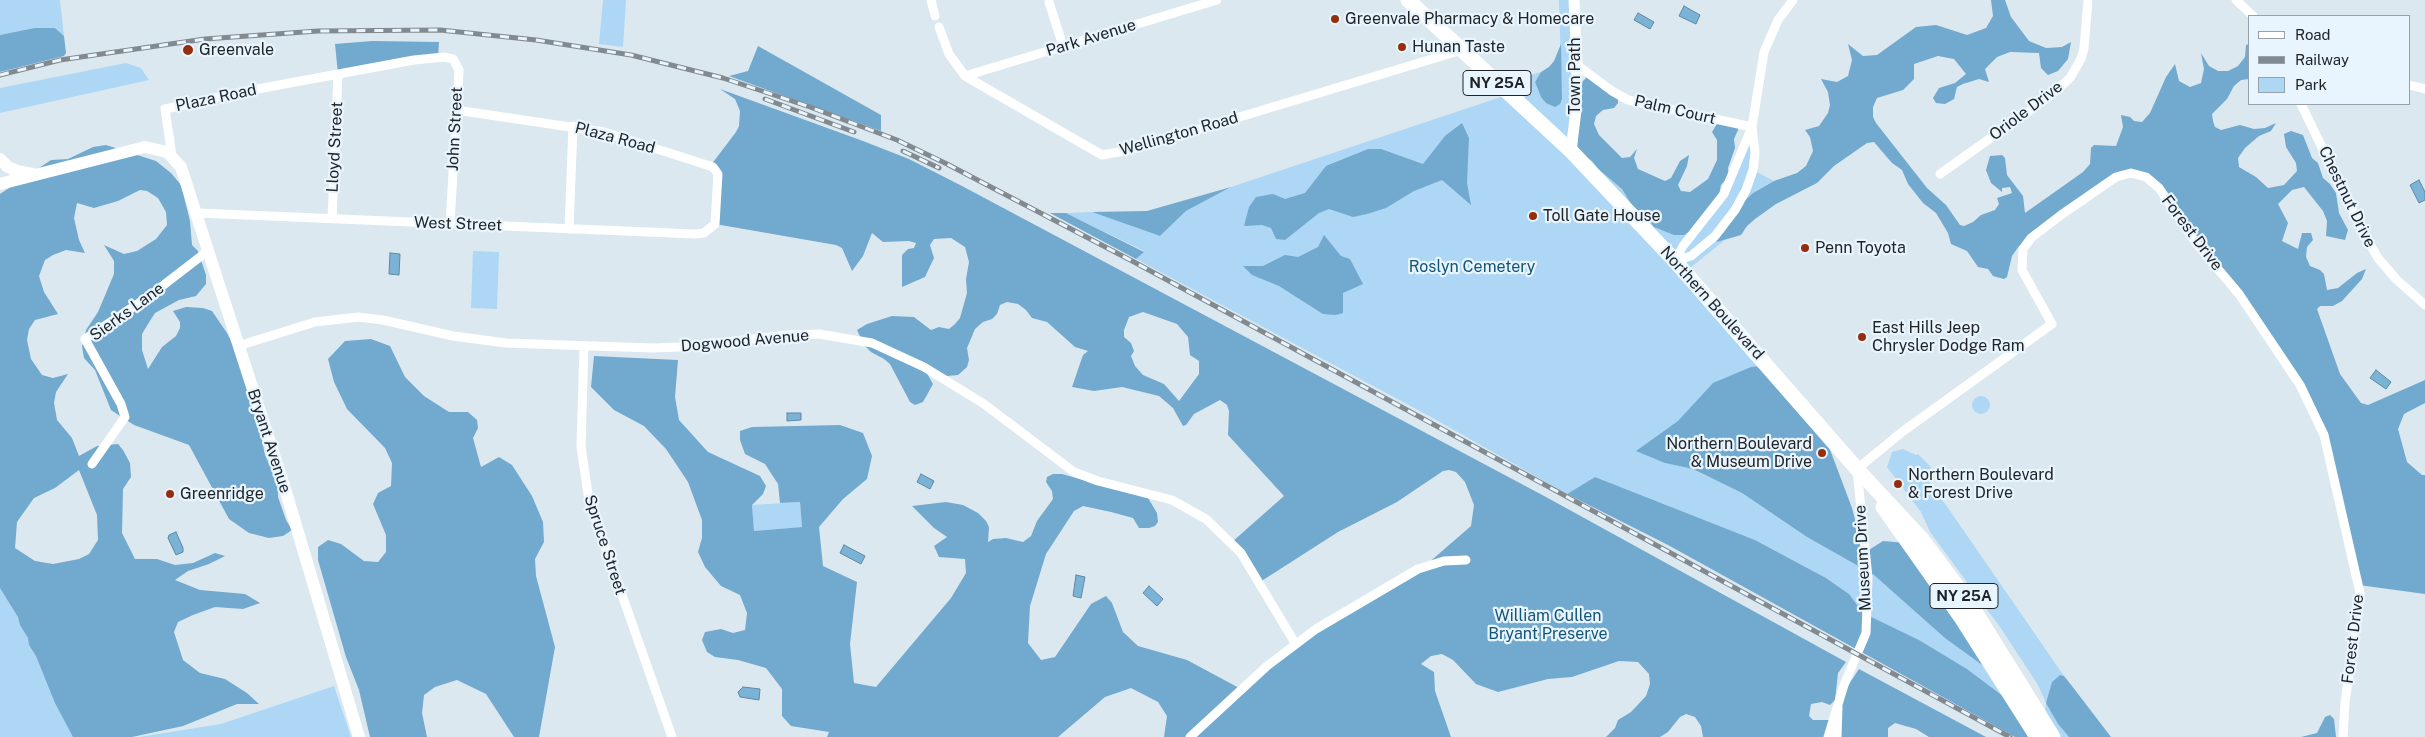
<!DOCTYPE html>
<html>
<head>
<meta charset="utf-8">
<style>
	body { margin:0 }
	#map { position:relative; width:2425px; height:737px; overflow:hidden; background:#dce8f0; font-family:"Public Sans",sans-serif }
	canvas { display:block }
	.legend { position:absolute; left:2248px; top:15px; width:162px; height:90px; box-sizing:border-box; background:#e9f5fe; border:1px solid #99a1a8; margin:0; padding:6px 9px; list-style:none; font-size:15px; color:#202427 }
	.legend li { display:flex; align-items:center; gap:10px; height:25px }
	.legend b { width:25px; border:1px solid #99a1a8 }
</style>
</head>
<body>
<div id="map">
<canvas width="2425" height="737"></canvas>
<ul class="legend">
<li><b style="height:6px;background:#fff"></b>Road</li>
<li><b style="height:6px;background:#828a8f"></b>Railway</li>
<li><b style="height:14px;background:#add7f4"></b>Park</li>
</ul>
</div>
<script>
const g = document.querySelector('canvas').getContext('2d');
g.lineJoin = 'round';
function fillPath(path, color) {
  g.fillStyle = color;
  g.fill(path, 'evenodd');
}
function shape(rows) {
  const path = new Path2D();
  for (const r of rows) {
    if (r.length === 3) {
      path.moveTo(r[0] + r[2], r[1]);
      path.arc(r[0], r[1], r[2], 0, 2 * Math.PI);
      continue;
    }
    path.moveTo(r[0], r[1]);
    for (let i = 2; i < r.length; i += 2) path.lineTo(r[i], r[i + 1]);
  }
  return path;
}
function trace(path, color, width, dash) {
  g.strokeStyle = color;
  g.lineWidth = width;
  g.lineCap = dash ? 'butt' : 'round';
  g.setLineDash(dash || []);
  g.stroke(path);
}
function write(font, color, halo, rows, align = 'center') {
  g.font = font + ' "Public Sans",sans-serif';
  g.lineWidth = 4.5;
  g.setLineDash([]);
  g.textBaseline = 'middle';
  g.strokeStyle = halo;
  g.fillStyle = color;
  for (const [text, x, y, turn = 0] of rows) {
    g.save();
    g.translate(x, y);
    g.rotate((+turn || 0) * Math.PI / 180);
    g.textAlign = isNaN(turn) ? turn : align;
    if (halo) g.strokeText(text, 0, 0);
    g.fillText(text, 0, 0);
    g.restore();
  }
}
const green = shape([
	[0,0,60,0,64,36,55,28,0,35],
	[603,0,626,0,623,47,599,44],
	[1559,0,1574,0,1584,157,1592,161,1598,169,1622,189,1635,209,1647,217,1649,223,1719,195,1720,191,1724,194,1752,127,1753,170,1774,181,1753,193,1736,213,1717,242,1725,240,1685,272,1770,368,1665,463,1693,469,1742,493,1807,537,1874,575,1945,637,1996,675,2015,705,1967,669,1919,640,1862,613,1849,594,1826,578,1755,540,1595,477,1567,494,1431,417,1136,259,1144,251,1066,213,1092,212,1160,236,1186,211,1231,187,1510,94,1523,106,1531,75,1541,72,1535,82,1541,97,1562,99],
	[126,63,141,68,149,80,0,113,0,88],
	[473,251,499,252,497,309,471,308],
	[1981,405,9],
	[1903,449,1916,455,1918,454,1929,465,1934,473,1928,479,2064,676,2060,675,2052,682,2047,703,2058,724,2069,737,2054,737,2044,721,2046,703,2038,685,2000,627,1930,532,1921,512,1887,467,1892,452],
	[800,502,802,527,754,531,752,505],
	[0,554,80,737,0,737],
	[334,686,351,737,139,737,221,724]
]);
const forest = shape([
	[1991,0,2005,0,2011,17,2029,41,2046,48,2062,47,2071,42,2068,59,2058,71,2048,75,2041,68,2039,53,2010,52,1997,57,1985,69,1989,82,1979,79,1963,84,1957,87,1954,99,1945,104,1936,103,1933,98,1939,88,1955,83,1966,74,1954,59,1938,56,1914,64,1914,79,1903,90,1877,98,1873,107,1873,117,1876,123,1927,188,1946,205,1960,225,1964,226,1973,222,1981,215,1995,210,1999,204,1997,198,2012,193,2010,187,2002,188,2002,192,1991,183,1986,170,1990,156,2002,155,2005,158,2007,175,2023,196,2025,213,2083,172,2090,164,2091,148,2094,145,2116,146,2123,127,2121,115,2130,117,2134,121,2142,122,2150,113,2166,77,2175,64,2179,81,2190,87,2201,83,2204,69,2201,53,2209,66,2218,71,2228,71,2238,66,2245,57,2246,45,2249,44,2249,79,2241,80,2234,86,2227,99,2212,114,2213,121,2215,127,2221,130,2240,125,2254,129,2265,128,2276,123,2271,131,2259,136,2245,148,2238,158,2239,167,2256,177,2268,188,2284,185,2297,171,2296,163,2286,147,2284,134,2291,131,2303,135,2312,158,2318,163,2323,178,2330,184,2336,193,2339,213,2348,230,2345,240,2326,236,2327,221,2323,211,2304,187,2292,190,2278,204,2288,223,2282,241,2298,249,2302,233,2311,233,2313,240,2307,247,2306,257,2310,266,2320,270,2324,274,2327,290,2338,288,2357,273,2366,269,2362,279,2342,301,2333,306,2320,306,2317,309,2340,374,2361,403,2368,405,2425,380,2425,403,2404,414,2398,429,2407,462,2422,475,2425,475,2425,594,2359,585,2324,435,2278,351,2146,177,2116,177,2019,246,2012,256,2007,277,2004,279,1993,276,1988,269,1978,267,1967,251,1951,244,1948,233,1936,213,1923,203,1908,184,1902,170,1892,163,1874,142,1867,143,1834,166,1817,183,1776,204,1755,219,1747,226,1741,235,1717,242,1716,239,1724,232,1740,205,1753,193,1774,181,1797,173,1806,166,1813,151,1810,137,1805,130,1819,126,1828,113,1830,105,1828,92,1821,79,1837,82,1848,76,1852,60,1848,44,1863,56,1877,55,1916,27,1936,25,1967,35,1986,28,1993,16],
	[35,28,55,28,64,36,66,53,64,56,0,72,0,35],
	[372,41,439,42,438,58,338,74,335,44],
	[1561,44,1562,99,1560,104,1555,107,1546,103,1541,97,1535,82,1541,72,1549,67,1554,61],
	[758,46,881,115,881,131,729,76,748,71],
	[1589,75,1618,97,1618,103,1614,108,1603,110,1596,116,1594,124,1599,135,1622,158,1630,157,1637,149,1634,158,1638,169,1665,181,1671,178,1680,161,1689,155,1687,166,1678,185,1681,191,1690,192,1708,179,1717,160,1717,140,1712,132,1718,122,1737,122,1738,130,1734,139,1735,148,1728,168,1729,176,1721,185,1719,195,1692,230,1684,235,1674,235,1654,227,1647,217,1634,209,1622,189,1598,169,1592,161,1577,152,1581,83],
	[720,89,863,141,909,159,962,186,1546,497,1846,662,1838,673,1835,700,1830,705,1822,702,1811,704,1809,716,1813,720,1830,720,1843,693,1859,669,1986,737,1929,737,1916,729,1895,723,1888,728,1888,737,1703,737,1701,726,1695,717,1686,714,1680,717,1668,732,1660,737,1606,737,1615,728,1618,720,1631,712,1646,696,1650,684,1649,674,1638,662,1619,661,1572,677,1548,679,1498,692,1476,684,1453,660,1442,654,1431,656,1421,664,1434,672,1435,691,1451,737,1164,737,1167,716,1158,702,1131,688,1105,697,1058,737,827,737,829,732,791,726,782,716,782,689,766,668,738,660,715,657,707,652,702,640,705,632,721,629,733,633,745,630,747,613,740,595,721,586,705,567,698,552,702,538,702,520,688,482,666,449,644,426,614,410,591,387,594,356,678,360,675,397,679,420,708,452,760,476,766,486,763,494,752,505,754,531,802,527,800,502,780,503,778,484,765,464,745,454,740,440,740,431,752,427,840,425,863,433,872,456,867,479,843,499,819,527,823,566,857,582,850,644,854,683,876,687,951,598,966,573,965,559,939,557,934,546,947,537,934,528,912,506,946,502,963,505,978,513,986,521,989,527,988,542,993,539,1006,538,1023,542,1031,536,1037,521,1053,499,1052,491,1046,482,1047,477,1053,474,1062,474,1148,498,1157,513,1158,522,1155,526,1149,528,1139,528,1133,518,1111,512,1083,506,1074,511,1046,554,1030,606,1028,643,1041,660,1055,657,1091,604,1106,596,1112,603,1123,632,1138,646,1187,660,1241,689,1296,644,1419,571,1471,526,1474,505,1465,482,1456,472,1449,470,1443,471,1397,502,1338,532,1260,582,1232,542,1284,496,1228,435,1229,411,1227,405,1220,400,1194,414,1186,425,1183,426,1173,408,1159,396,1122,387,1094,391,1072,387,1083,355,1088,351,1075,347,1047,322,1032,318,1026,310,1018,304,1007,302,1000,305,997,314,992,319,983,322,975,329,967,348,969,360,967,367,958,375,947,376,920,361,933,384,923,402,915,405,910,402,890,364,884,359,871,352,864,345,857,330,867,324,892,316,914,317,931,330,939,327,949,329,955,324,960,318,967,293,966,279,969,262,965,247,951,238,934,239,930,245,934,258,925,277,902,287,902,255,908,249,914,248,916,243,909,241,883,242,872,233,863,256,852,271,842,248,836,245,715,224,718,174,711,165,736,132,739,126,740,111,735,99],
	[1143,312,1177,324,1188,337,1190,355,1199,361,1199,374,1179,401,1164,384,1143,375,1135,366,1131,356,1134,351,1131,343,1124,337,1124,330,1129,317],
	[1462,123,1469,138,1467,183,1471,205,1442,180,1414,191,1386,208,1367,214,1353,217,1329,209,1319,213,1285,240,1276,239,1271,228,1262,225,1244,226,1249,207,1256,197,1273,194,1285,199,1305,193,1326,166,1368,149,1381,149,1423,164,1445,136],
	[106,145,156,161,171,173,181,185,190,221,192,245,198,251,206,275,206,284,196,296,179,300,155,313,148,324,142,334,142,350,148,369,162,347,176,336,180,328,180,322,173,311,186,307,203,308,212,311,227,333,239,357,256,410,265,455,278,483,278,497,286,520,292,530,283,536,269,538,249,533,229,519,189,445,134,425,111,410,95,370,84,358,82,346,86,330,98,312,114,274,114,261,104,245,124,254,137,251,156,239,167,225,166,212,158,198,147,191,140,190,118,201,94,208,77,203,74,218,79,240,85,253,66,250,53,255,45,260,39,276,44,292,58,314,35,320,29,329,27,340,31,359,42,375,53,378,68,374,56,392,54,403,57,420,72,438,79,456,97,446,118,444,123,450,130,463,131,477,123,489,122,533,135,559,157,559,175,565,193,563,215,553,225,556,209,564,188,571,175,580,200,590,245,594,260,603,243,609,215,607,193,615,178,622,174,632,183,660,200,673,225,679,247,693,259,704,237,704,183,726,132,737,73,737,55,703,36,656,29,645,28,638,20,625,18,617,0,588,0,194,51,160,68,159,93,147],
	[79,470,97,515,98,540,89,554,79,559,53,564,35,561,15,548,17,522,34,498,55,488],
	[1231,187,1186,211,1160,236,1092,212,1147,211],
	[1050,213,1066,213,1144,252,1136,259],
	[1324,235,1341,256,1350,259,1363,284,1343,293,1343,313,1336,315,1323,314,1279,286,1252,275,1243,266,1263,266,1285,255,1298,257,1318,247],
	[371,339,390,346,405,377,424,396,449,412,468,412,477,420,478,428,473,438,481,467,499,457,512,465,532,496,543,522,544,542,535,559,536,576,555,647,539,737,514,737,486,694,457,680,435,687,424,695,422,713,427,737,370,737,359,690,346,657,318,560,318,547,328,540,341,544,364,561,378,562,386,552,386,535,373,504,378,493,391,486,392,463,385,448,347,409,334,382,328,359,345,341],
	[1764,366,1823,431,1852,508,1864,553,1883,541,1906,543,1996,675,1945,638,1874,575,1807,537,1742,493,1693,469,1665,463,1636,451,1678,421,1713,383,1751,367],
	[1595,477,1755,540,1826,578,1849,594,1863,613,1919,640,1967,669,2015,705,2036,737,2015,737,1668,545,1567,494],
	[2060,675,2064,676,2072,686,2111,737,2069,737,2058,724,2046,703,2052,682],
	[2330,715,2334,719,2336,737,2301,737,2317,733,2325,717]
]);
const water = shape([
	[1684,6,1700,15,1696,24,1679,16,1684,6],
	[1638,13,1654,22,1650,29,1634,20,1638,13],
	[2419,180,2425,192,2425,200,2419,203,2410,185,2419,180],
	[390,253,400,254,399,275,389,274,390,253],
	[2376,370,2391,382,2386,389,2370,378,2376,370],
	[787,413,801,413,801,420,787,421,787,413],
	[921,474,934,481,930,489,917,482,921,474],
	[176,532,183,548,183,552,176,555,168,538,169,535,176,532],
	[844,545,865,556,861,564,840,553,844,545],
	[1076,575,1085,577,1081,598,1073,596,1076,575],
	[1149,586,1163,599,1157,606,1143,593,1149,586],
	[743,687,760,689,759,700,740,697,738,692,743,687]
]);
const minor = shape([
	[931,0,935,16],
	[2236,0,2253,16],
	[1049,2,1063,46],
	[939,27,949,54,965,76,1102,155,1130,150,1462,50],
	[1577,65,1612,91,1628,100,1752,127],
	[965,76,1217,0],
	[2409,85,2425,89],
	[2301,104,2365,236,2378,258,2396,279,2425,305],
	[1752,127,1724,194,1683,246,1675,261,1691,256,1715,236,1735,210,1746,190,1753,170,1755,153,1752,127,1764,52,1778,20,1793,0],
	[172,156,165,109,252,90,414,60,444,57,453,59,459,70,450,224],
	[1940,174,2051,95,2070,78,2081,59,2084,48,2088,0],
	[198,213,695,234,704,233,715,224,718,174,713,167,604,132,456,110],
	[332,219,338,74],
	[569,229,573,126],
	[238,346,315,322,358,317,383,320,453,336,506,343,652,348,680,347,789,335,819,334,872,343,924,367,984,404,1074,472,1098,481,1172,500,1206,519,1241,553,1295,643],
	[584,346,581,447,589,501,672,737],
	[92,464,125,417,121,404,85,339,148,297,209,250],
	[1190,737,1267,666,1316,629,1418,569,1444,561,1466,560],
	[1828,737,1844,685,1866,633,1868,578,1857,469,1902,432,2052,324,2022,270,2023,249,2031,238,2061,215,2116,177,2131,173,2146,177,2159,188,2196,243,2239,294,2300,385,2324,435,2360,593,2345,703,2343,737],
	[1837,737,1838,707]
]);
const tertiary = shape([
	[1571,151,1576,110,1577,65,1574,0]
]);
const secondary = shape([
	[0,159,8,167,17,171,32,174],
	[0,184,145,147,167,152,181,167,286,492,359,737]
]);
const primary = shape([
	[1408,0,1571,151,1675,261,1857,469,1922,539,1971,605,2053,737],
	[1883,507,1962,619,2037,737]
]);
const rail = shape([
	[0,75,60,60,205,39,318,31,440,30,536,40,631,55,723,78,810,107,897,140,947,164,1134,262,2010,737],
	[765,99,854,132],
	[903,151,939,168]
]);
const markers = [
	[1335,19,5,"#952e0d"],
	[1402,47,5,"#952e0d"],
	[188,50,6,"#952e0d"],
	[1533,216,5,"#952e0d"],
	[1805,248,5,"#952e0d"],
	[1862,337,5,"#952e0d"],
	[1822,453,5,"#952e0d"],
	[1898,484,5,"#952e0d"],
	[170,494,5,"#952e0d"]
];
const shields = [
	[1497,83,68],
	[1964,596,68]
];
const shieldNames = [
	["NY 25A",1497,83],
	["NY 25A",1964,596]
];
const poiNames = [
	["Greenvale Pharmacy & Homecare",1345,19],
	["Hunan Taste",1412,47],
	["Greenvale",199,50],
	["Toll Gate House",1543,216],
	["Penn Toyota",1815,248],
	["East Hills Jeep",1872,328],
	["Chrysler Dodge Ram",1872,346],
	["Northern Boulevard",1812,444,"right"],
	["& Museum Drive",1812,462,"right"],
	["Northern Boulevard",1908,475],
	["& Forest Drive",1908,493],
	["Greenridge",180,494]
];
const streetNames = [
	["Park Avenue",1091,38,-17],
	["Town Path",1575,76,-90],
	["Plaza Road",216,98,-12],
	["Palm Court",1675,110,13],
	["Oriole Drive",2026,111,-37],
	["John Street",455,129,-87],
	["Wellington Road",1179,134,-16],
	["Plaza Road",615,138,15],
	["Lloyd Street",335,147,-87],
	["Chestnut Drive",2347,197,64],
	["West Street",458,224,2],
	["Forest Drive",2192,233,53],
	["Northern Boulevard",1712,303,48],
	["Sierks Lane",127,312,-36],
	["Dogwood Avenue",745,341,-5],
	["Bryant Avenue",269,441,72],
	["Spruce Street",605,545,72],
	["Museum Drive",1863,558,-93],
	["Forest Drive",2353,639,-83]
];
const parkNames = [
	["Roslyn Cemetery",1472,267],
	["William Cullen",1548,616],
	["Bryant Preserve",1548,634]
];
fillPath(green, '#add7f4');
fillPath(forest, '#72a9ce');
fillPath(water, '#7bb3d7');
trace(water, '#6088a2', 1);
trace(minor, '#fff', 9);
trace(tertiary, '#fff', 11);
trace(secondary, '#fff', 12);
trace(primary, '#fff', 15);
trace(rail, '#828a8f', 5);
trace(rail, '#e9f5fe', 3, [9]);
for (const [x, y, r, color] of markers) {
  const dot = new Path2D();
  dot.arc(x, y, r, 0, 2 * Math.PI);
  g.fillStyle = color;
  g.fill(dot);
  trace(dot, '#e9f5fe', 2);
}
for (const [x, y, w] of shields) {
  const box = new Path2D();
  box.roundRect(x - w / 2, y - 12.5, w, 25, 4);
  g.fillStyle = '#e9f5fe';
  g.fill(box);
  trace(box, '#202427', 1);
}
write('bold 15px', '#202427', null, shieldNames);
write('16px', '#202427', '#e9f5fe', poiNames, 'left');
write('16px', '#202427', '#e9f5fe', streetNames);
write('16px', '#125479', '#e9f5fe', parkNames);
</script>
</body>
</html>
